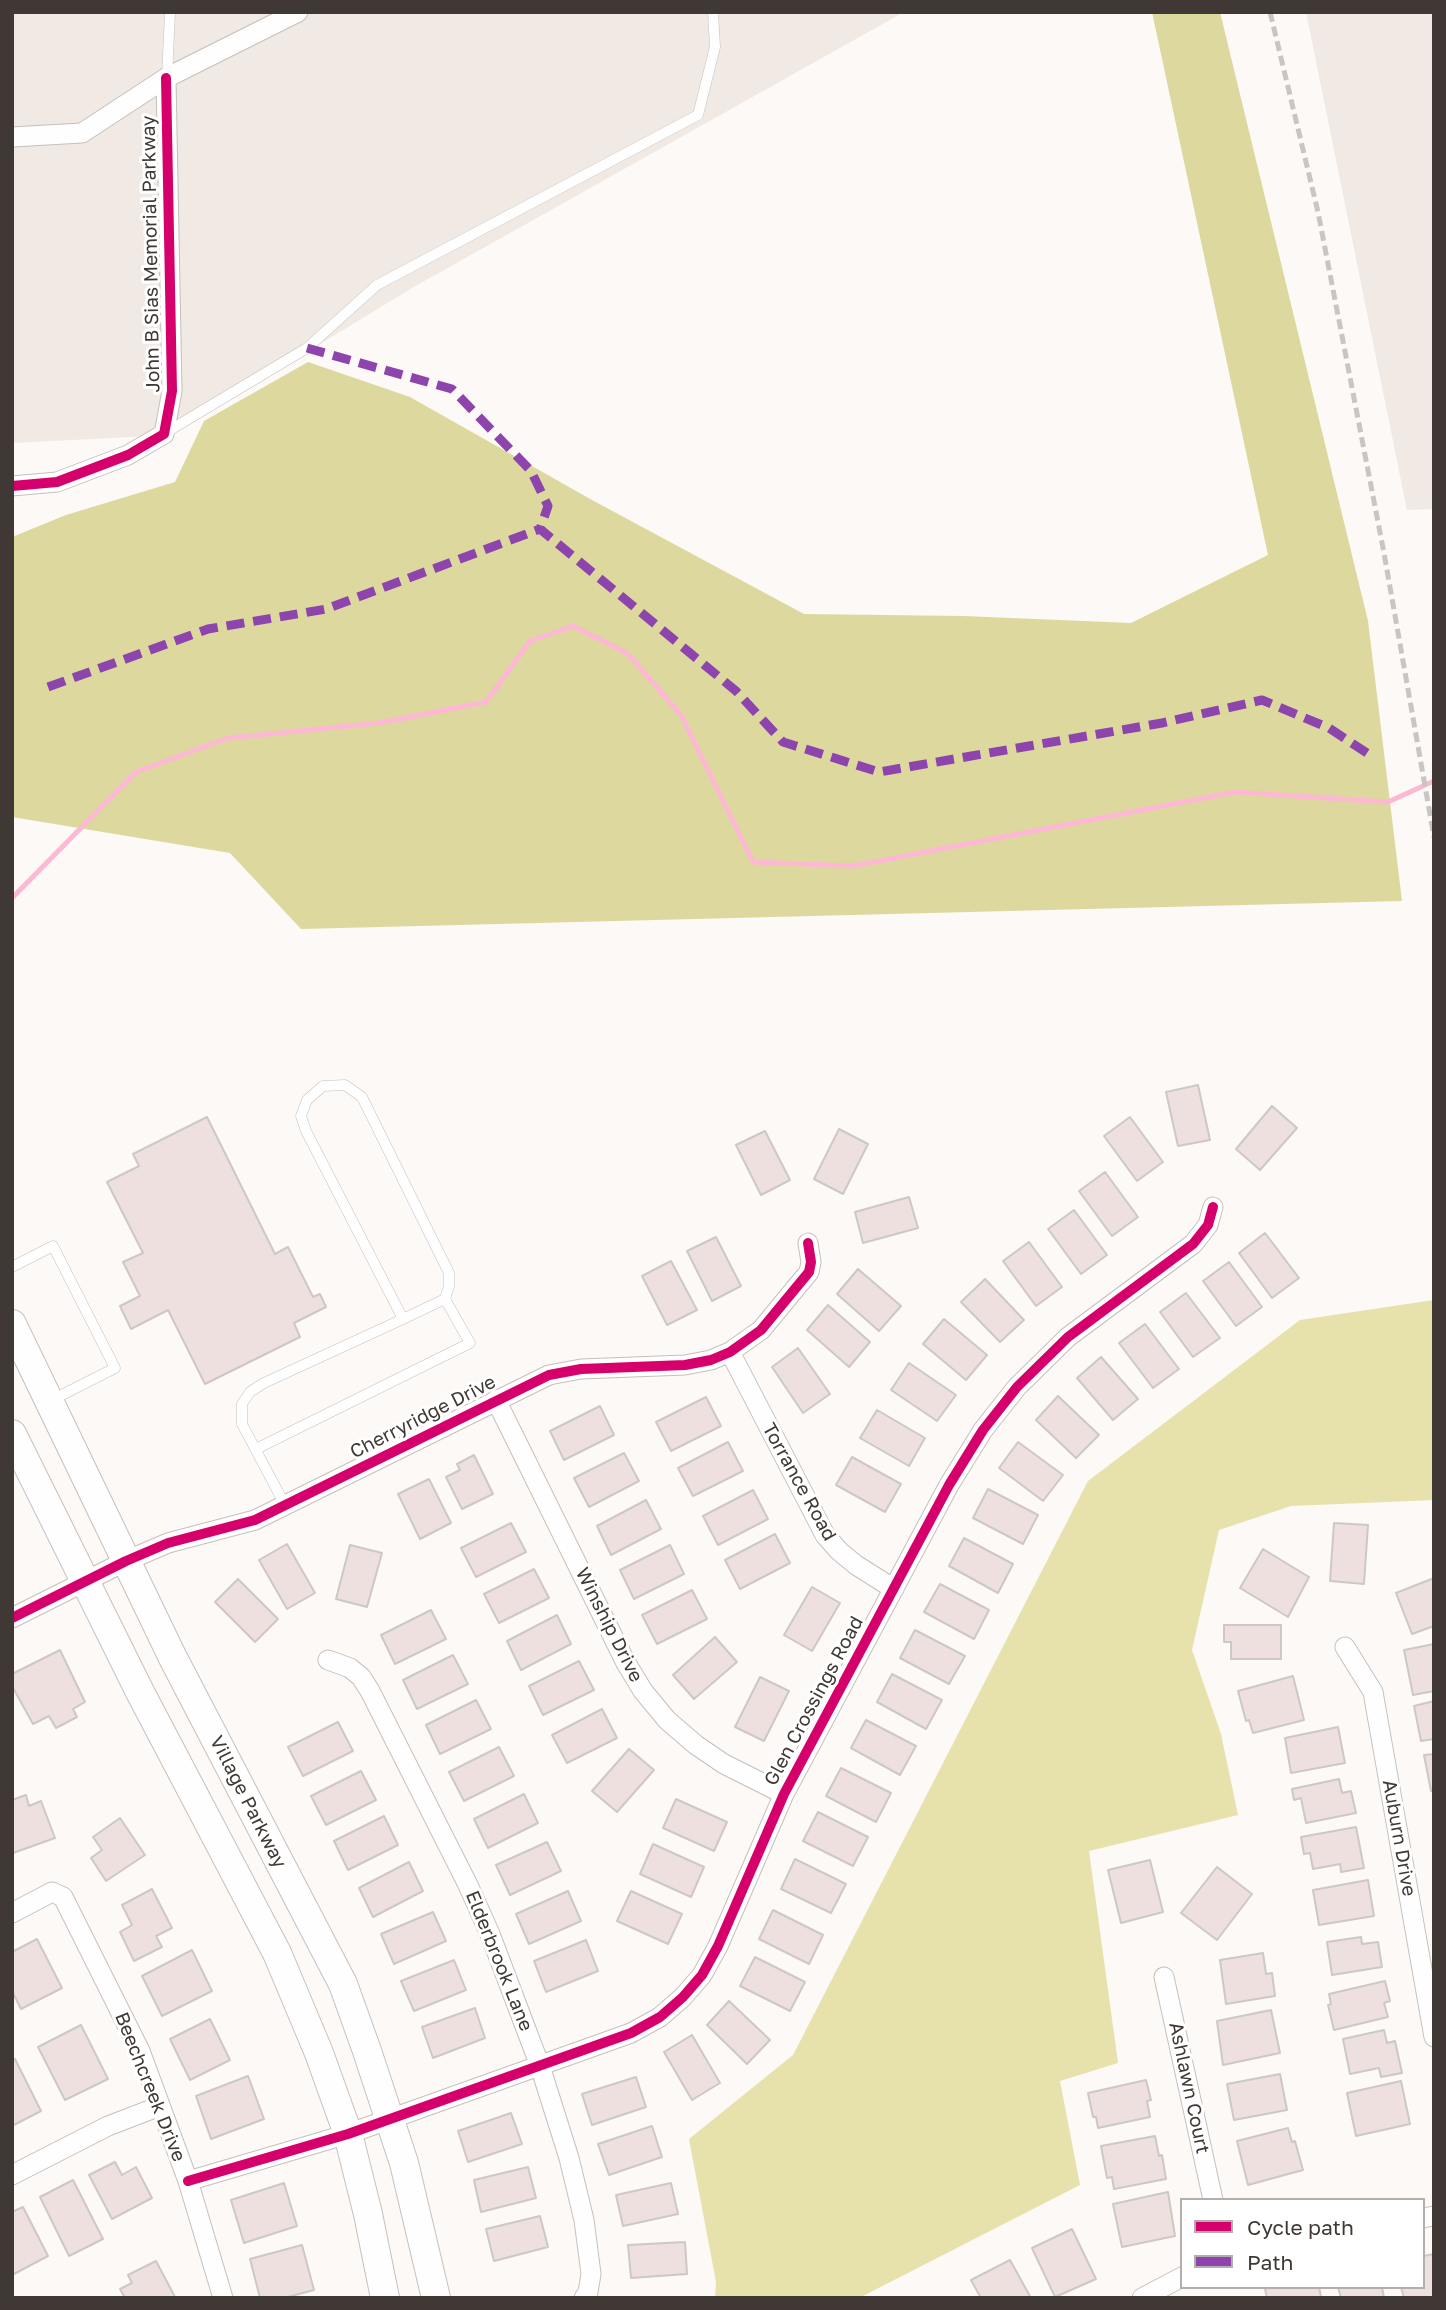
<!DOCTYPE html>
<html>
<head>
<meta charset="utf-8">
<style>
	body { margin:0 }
	#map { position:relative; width:1446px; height:2310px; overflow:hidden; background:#fcf9f7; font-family:"Golos Text",sans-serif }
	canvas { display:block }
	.frame { position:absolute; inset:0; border:14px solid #403834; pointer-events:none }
	.legend { position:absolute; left:1180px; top:2198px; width:245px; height:91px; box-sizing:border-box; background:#fff; border:2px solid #b3afae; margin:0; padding:9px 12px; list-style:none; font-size:21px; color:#403834 }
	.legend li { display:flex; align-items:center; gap:14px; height:35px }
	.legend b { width:35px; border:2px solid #b3afae }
</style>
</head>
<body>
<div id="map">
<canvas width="1446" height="2310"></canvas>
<div class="frame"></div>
<ul class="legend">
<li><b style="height:9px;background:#d6006c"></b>Cycle path</li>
<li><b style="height:9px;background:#8e44ad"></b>Path</li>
</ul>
</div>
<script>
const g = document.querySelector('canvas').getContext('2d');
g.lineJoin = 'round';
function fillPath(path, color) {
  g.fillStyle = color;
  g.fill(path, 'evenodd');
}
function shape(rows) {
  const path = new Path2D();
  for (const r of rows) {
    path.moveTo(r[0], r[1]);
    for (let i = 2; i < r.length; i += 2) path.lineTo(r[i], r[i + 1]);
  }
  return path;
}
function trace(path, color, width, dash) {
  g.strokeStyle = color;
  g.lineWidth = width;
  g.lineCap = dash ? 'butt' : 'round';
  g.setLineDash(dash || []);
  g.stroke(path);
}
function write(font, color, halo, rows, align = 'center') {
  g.font = font + ' "Golos Text",sans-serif';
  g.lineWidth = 6;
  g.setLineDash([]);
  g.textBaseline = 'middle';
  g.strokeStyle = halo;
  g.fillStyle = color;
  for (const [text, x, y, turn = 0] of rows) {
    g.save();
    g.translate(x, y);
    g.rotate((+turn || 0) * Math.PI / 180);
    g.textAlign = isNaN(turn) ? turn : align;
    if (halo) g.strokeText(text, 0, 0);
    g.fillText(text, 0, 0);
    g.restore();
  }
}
const built = shape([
	[12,12,904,12,412,288,171,435,12,443],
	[1306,12,1434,12,1434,509,1407,510]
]);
const green = shape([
	[1434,1300,1434,1500,1291,1506,1219,1530,1192,1650,1221,1734,1238,1815,1089,1851,1118,2063,1060,2081,1080,2185,859,2298,715,2298,716,2282,689,2139,793,2055,1088,1481,1300,1320]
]);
const forest = shape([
	[1152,12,1220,12,1368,621,1402,901,301,929,230,853,12,817,12,537,66,515,175,482,204,421,308,362,410,397,592,500,804,614,963,616,1131,623,1268,555]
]);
const stream = shape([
	[12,898,136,772,228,738,379,723,486,702,530,641,573,626,627,653,681,715,753,862,853,866,1235,792,1388,802,1434,781]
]);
const building = shape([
	[1198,1085,1210,1140,1178,1146,1166,1092,1198,1085],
	[1272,1106,1297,1128,1260,1170,1236,1149,1272,1106],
	[207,1117,275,1254,288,1247,313,1297,320,1294,326,1307,294,1323,300,1337,205,1384,168,1310,131,1329,120,1306,140,1296,123,1262,143,1253,107,1182,139,1166,133,1154,207,1117],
	[1130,1117,1163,1162,1137,1181,1104,1136,1130,1117],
	[839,1129,868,1144,843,1194,814,1179,839,1129],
	[765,1131,790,1180,761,1195,736,1145,765,1131],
	[1105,1172,1138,1217,1112,1236,1079,1191,1105,1172],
	[909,1197,918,1228,863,1243,855,1212,909,1197],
	[1074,1210,1107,1255,1081,1274,1048,1229,1074,1210],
	[1265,1233,1299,1278,1272,1298,1239,1253,1265,1233],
	[716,1237,741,1286,712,1301,687,1251,716,1237],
	[1029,1242,1062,1287,1036,1306,1003,1261,1029,1242],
	[671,1261,697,1310,667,1325,642,1276,671,1261],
	[1229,1262,1262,1307,1236,1326,1203,1281,1229,1262],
	[858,1269,901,1306,879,1331,837,1294,858,1269],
	[985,1279,1024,1320,1000,1342,961,1302,985,1279],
	[1186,1293,1220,1338,1193,1357,1160,1312,1186,1293],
	[828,1305,870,1342,849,1367,807,1330,828,1305],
	[944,1319,987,1355,966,1380,923,1344,944,1319],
	[1145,1324,1179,1369,1153,1388,1119,1343,1145,1324],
	[798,1348,830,1394,803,1413,772,1367,798,1348],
	[1101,1357,1138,1399,1113,1420,1077,1378,1101,1357],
	[909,1363,956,1395,937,1421,891,1390,909,1363],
	[1058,1396,1099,1435,1076,1458,1036,1420,1058,1396],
	[706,1397,721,1426,671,1451,656,1422,706,1397],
	[600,1406,614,1435,564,1460,550,1431,600,1406],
	[877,1410,925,1438,909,1466,860,1438,877,1410],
	[728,1442,743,1471,693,1496,678,1468,728,1442],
	[1018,1442,1063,1475,1043,1501,999,1468,1018,1442],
	[624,1453,639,1481,589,1507,574,1478,624,1453],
	[474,1455,493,1494,462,1509,446,1477,460,1470,457,1464,474,1455],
	[852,1457,901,1484,885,1512,836,1485,852,1457],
	[429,1479,451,1523,420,1539,398,1494,429,1479],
	[988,1489,1038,1515,1023,1544,973,1518,988,1489],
	[753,1490,768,1519,718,1545,703,1516,753,1490],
	[646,1500,661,1529,611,1555,597,1526,646,1500],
	[511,1523,526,1552,476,1577,461,1548,511,1523],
	[1334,1523,1368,1525,1364,1584,1330,1581,1334,1523],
	[775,1534,790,1563,740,1589,725,1560,775,1534],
	[964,1538,1013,1564,998,1593,949,1566,964,1538],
	[287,1544,315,1593,287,1609,259,1560,287,1544],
	[350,1545,382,1553,367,1607,336,1599,350,1545],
	[670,1545,684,1574,634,1599,620,1570,670,1545],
	[1263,1549,1309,1577,1288,1617,1240,1588,1263,1549],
	[534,1569,549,1598,499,1623,484,1594,534,1569],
	[1434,1578,1434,1626,1412,1634,1396,1593,1434,1578],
	[238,1579,278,1619,255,1642,215,1602,238,1579],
	[940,1584,989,1610,974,1639,924,1612,940,1584],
	[812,1587,840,1603,812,1651,784,1635,812,1587],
	[692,1590,707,1619,657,1644,642,1615,692,1590],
	[431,1610,446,1639,395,1664,381,1635,431,1610],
	[557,1615,571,1644,521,1670,507,1641,557,1615],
	[1224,1625,1281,1625,1281,1659,1231,1659,1231,1642,1224,1642,1224,1625],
	[915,1630,965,1656,949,1684,900,1658,915,1630],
	[715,1637,737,1662,694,1699,673,1675,715,1637],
	[1434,1644,1434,1691,1413,1695,1404,1650,1434,1644],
	[60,1650,85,1702,73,1709,77,1717,56,1728,49,1716,33,1724,12,1686,12,1674,60,1650],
	[453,1655,468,1684,417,1709,403,1680,453,1655],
	[579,1661,594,1690,543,1715,529,1686,579,1661],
	[892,1674,942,1700,926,1729,877,1702,892,1674],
	[1293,1676,1304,1720,1253,1733,1249,1720,1246,1721,1238,1691,1293,1676],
	[760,1677,789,1691,764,1741,735,1727,760,1677],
	[476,1700,491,1729,440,1754,426,1725,476,1700],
	[1434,1701,1434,1739,1421,1741,1414,1706,1434,1701],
	[602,1709,617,1738,567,1763,552,1735,602,1709],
	[866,1720,916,1746,900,1775,851,1748,866,1720],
	[338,1722,353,1751,303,1776,288,1747,338,1722],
	[1338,1727,1345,1763,1291,1773,1285,1738,1338,1727],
	[499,1747,514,1776,464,1801,449,1772,499,1747],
	[629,1749,654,1770,617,1812,592,1791,629,1749],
	[1434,1754,1434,1791,1431,1791,1424,1755,1434,1754],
	[841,1768,891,1793,876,1822,826,1796,841,1768],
	[361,1771,376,1800,326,1825,311,1796,361,1771],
	[1339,1779,1342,1793,1351,1791,1356,1813,1306,1823,1301,1798,1294,1800,1292,1789,1339,1779],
	[524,1794,538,1823,488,1848,474,1819,524,1794],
	[26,1795,29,1806,41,1801,55,1838,13,1853,12,1800,26,1795],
	[676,1799,727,1822,714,1851,663,1828,676,1799],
	[818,1812,868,1837,853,1866,803,1841,818,1812],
	[384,1816,398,1845,348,1870,334,1841,384,1816],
	[120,1818,145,1855,106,1881,91,1858,102,1850,93,1837,120,1818],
	[1356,1827,1364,1868,1341,1872,1340,1864,1313,1869,1310,1853,1304,1854,1301,1837,1356,1827],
	[547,1842,561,1871,510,1895,496,1865,547,1842],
	[653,1844,704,1867,691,1897,640,1874,653,1844],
	[795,1859,846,1884,831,1913,781,1889,795,1859],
	[1150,1860,1163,1912,1121,1923,1108,1870,1150,1860],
	[409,1862,423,1891,373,1917,359,1888,409,1862],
	[1217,1867,1252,1894,1217,1940,1181,1913,1217,1867],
	[1368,1880,1374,1916,1319,1925,1313,1890,1368,1880],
	[152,1889,172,1928,156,1936,162,1947,134,1961,120,1932,132,1925,122,1905,152,1889],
	[568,1891,581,1921,529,1944,516,1914,568,1891],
	[631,1891,682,1914,668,1944,617,1921,631,1891],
	[773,1910,823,1935,809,1964,759,1939,773,1910],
	[433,1912,446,1941,394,1964,381,1934,433,1912],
	[1361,1937,1362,1944,1378,1942,1382,1967,1332,1975,1327,1942,1361,1937],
	[37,1939,62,1988,21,2009,12,1991,12,1952,37,1939],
	[586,1940,598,1971,546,1992,534,1961,586,1940],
	[192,1950,212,1991,162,2016,142,1976,192,1950],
	[1263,1953,1266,1974,1272,1973,1275,1996,1226,2004,1220,1960,1263,1953],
	[755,1957,805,1982,790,2011,740,1986,755,1957],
	[454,1960,466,1990,414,2011,401,1981,454,1960],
	[1385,1981,1390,2001,1384,2003,1388,2017,1334,2030,1328,2005,1331,2004,1329,1994,1385,1981],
	[729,2001,770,2040,747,2064,707,2025,729,2001],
	[475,2008,485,2038,433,2058,422,2027,475,2008],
	[1271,2010,1280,2053,1223,2065,1217,2021,1271,2010],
	[210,2019,230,2060,190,2080,170,2039,210,2019],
	[81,2025,108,2079,65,2100,38,2047,81,2025],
	[1384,2030,1387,2043,1395,2041,1402,2073,1381,2077,1379,2068,1350,2074,1343,2039,1384,2030],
	[692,2035,720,2083,692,2100,664,2052,692,2035],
	[15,2059,41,2111,12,2126,12,2060,15,2059],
	[1280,2074,1287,2110,1234,2120,1227,2084,1280,2074],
	[248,2076,264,2119,211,2139,196,2096,248,2076],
	[636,2077,646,2107,592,2125,582,2094,636,2077],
	[1146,2080,1151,2100,1147,2101,1150,2117,1098,2128,1096,2117,1093,2117,1088,2093,1146,2080],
	[1401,2081,1410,2124,1356,2136,1347,2093,1401,2081],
	[511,2113,522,2144,468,2162,458,2131,511,2113],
	[652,2126,662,2157,609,2175,598,2144,652,2126],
	[1288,2128,1292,2142,1295,2141,1303,2170,1248,2185,1237,2141,1288,2128],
	[1155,2136,1159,2156,1162,2155,1166,2179,1114,2189,1112,2177,1107,2178,1101,2146,1155,2136],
	[115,2162,122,2175,136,2167,152,2198,112,2219,89,2175,115,2162],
	[528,2167,536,2198,481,2212,474,2180,528,2167],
	[73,2180,103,2239,69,2256,40,2197,73,2180],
	[284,2183,297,2226,244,2243,231,2200,284,2183],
	[671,2183,678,2214,623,2226,616,2195,671,2183],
	[1168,2192,1175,2236,1122,2247,1113,2204,1168,2192],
	[23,2207,48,2256,12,2275,12,2212,23,2207],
	[540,2216,548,2247,494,2261,486,2229,540,2216],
	[1072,2229,1096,2279,1055,2297,1032,2248,1072,2229],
	[685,2242,687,2274,631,2278,628,2245,685,2242],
	[302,2245,314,2290,284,2298,260,2298,250,2259,302,2245],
	[1434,2254,1434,2298,1404,2298,1401,2287,1423,2287,1423,2256,1434,2254],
	[1010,2260,1031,2298,981,2298,971,2280,1010,2260],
	[156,2261,175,2297,125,2298,120,2289,132,2283,128,2275,156,2261],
	[1271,2287,1319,2287,1321,2297,1267,2298,1265,2289,1271,2287],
	[1338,2287,1382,2287,1384,2298,1341,2298,1338,2287]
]);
const service = shape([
	[167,78,170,12],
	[165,433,307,348,377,285,698,115,715,47,713,12],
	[12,1267,53,1246,115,1368,50,1401],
	[256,1449,470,1343,445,1299],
	[285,1505,242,1424,242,1404,250,1392,264,1383,403,1319,445,1299,449,1286,449,1273,362,1097,345,1085,323,1086,307,1100,301,1116,306,1131,403,1319]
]);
const minor = shape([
	[12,137,82,133,166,78,298,12],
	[12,486,57,482,128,455,164,434,172,391,166,78],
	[730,1352,825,1535,839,1551,856,1565,894,1589],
	[496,1400,626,1663,643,1691,667,1720,696,1745,724,1764,784,1794],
	[12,1618,126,1561,168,1543,255,1520,549,1375,581,1369,685,1365,711,1360,730,1352,761,1330,809,1272,811,1262,808,1243],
	[1345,1647,1373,1692,1434,2037],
	[328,1660,350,1668,361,1677,370,1691,468,1885,490,1934,540,2066,569,2158,584,2220,591,2274,588,2292,584,2298],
	[12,1913,52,1892,63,1897,140,2051,188,2181,223,2298],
	[1164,1977,1213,2200],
	[12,2175,108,2126,160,2106],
	[188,2181,348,2134,631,2033,660,2017,683,1997,702,1975,718,1946,784,1794,949,1485,983,1430,1017,1387,1068,1337,1193,1244,1208,1225,1213,1207],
	[1423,2218,1434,2216],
	[1142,2298,1182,2277]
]);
const secondary = shape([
	[12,1324,173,1658,343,1984,367,2051,404,2163,436,2298],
	[12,1434,140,1692,277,1953,319,2053,348,2134,368,2214,385,2298]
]);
const rail = shape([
	[1270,12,1318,212,1384,553,1434,837]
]);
const quiet = shape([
	[307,348,452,389,531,471,548,506,540,529,736,691,783,742,879,772,1162,723,1262,700,1329,728,1367,753],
	[48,687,208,629,326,609,540,529]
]);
const cycleway = shape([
	[12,486,57,482,128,455,164,434,172,391,166,78],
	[12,1618,126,1561,168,1543,255,1520,549,1375,581,1369,685,1365,711,1360,730,1352,761,1330,809,1272,811,1262,808,1243],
	[188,2181,348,2134,631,2033,660,2017,683,1997,702,1975,718,1946,784,1794,949,1485,983,1430,1017,1387,1068,1337,1193,1244,1208,1225,1213,1207]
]);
const streetNames = [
	["John B Sias Memorial Parkway",151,254,-91],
	["Cherryridge Drive",423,1417,-27],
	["Torrance Road",799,1482,61],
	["Winship Drive",609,1625,63],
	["Glen Crossings Road",814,1701,-62],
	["Village Parkway",248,1802,63],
	["Auburn Drive",1399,1838,80],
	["Elderbrook Lane",499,1961,68],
	["Beechcreek Drive",150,2087,68],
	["Ashlawn Court",1189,2088,78]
];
fillPath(built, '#f0e9e4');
fillPath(green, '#e7e1ac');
fillPath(forest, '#ddd89e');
trace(stream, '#fdb8d3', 5);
fillPath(building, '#eee0de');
trace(building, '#cdc8c6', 2);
trace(service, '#c5c0bd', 11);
trace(minor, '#c5c0bd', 21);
trace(secondary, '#c5c0bd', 30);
trace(service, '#fffefe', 10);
trace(minor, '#fffefe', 19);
trace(secondary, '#fffefe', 28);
trace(rail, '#c7c6c5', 5, [10, 5]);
trace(quiet, '#8e44ad', 9, [18, 9]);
trace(cycleway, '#d6006c', 10);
write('19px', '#403834', '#fff', streetNames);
</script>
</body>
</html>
